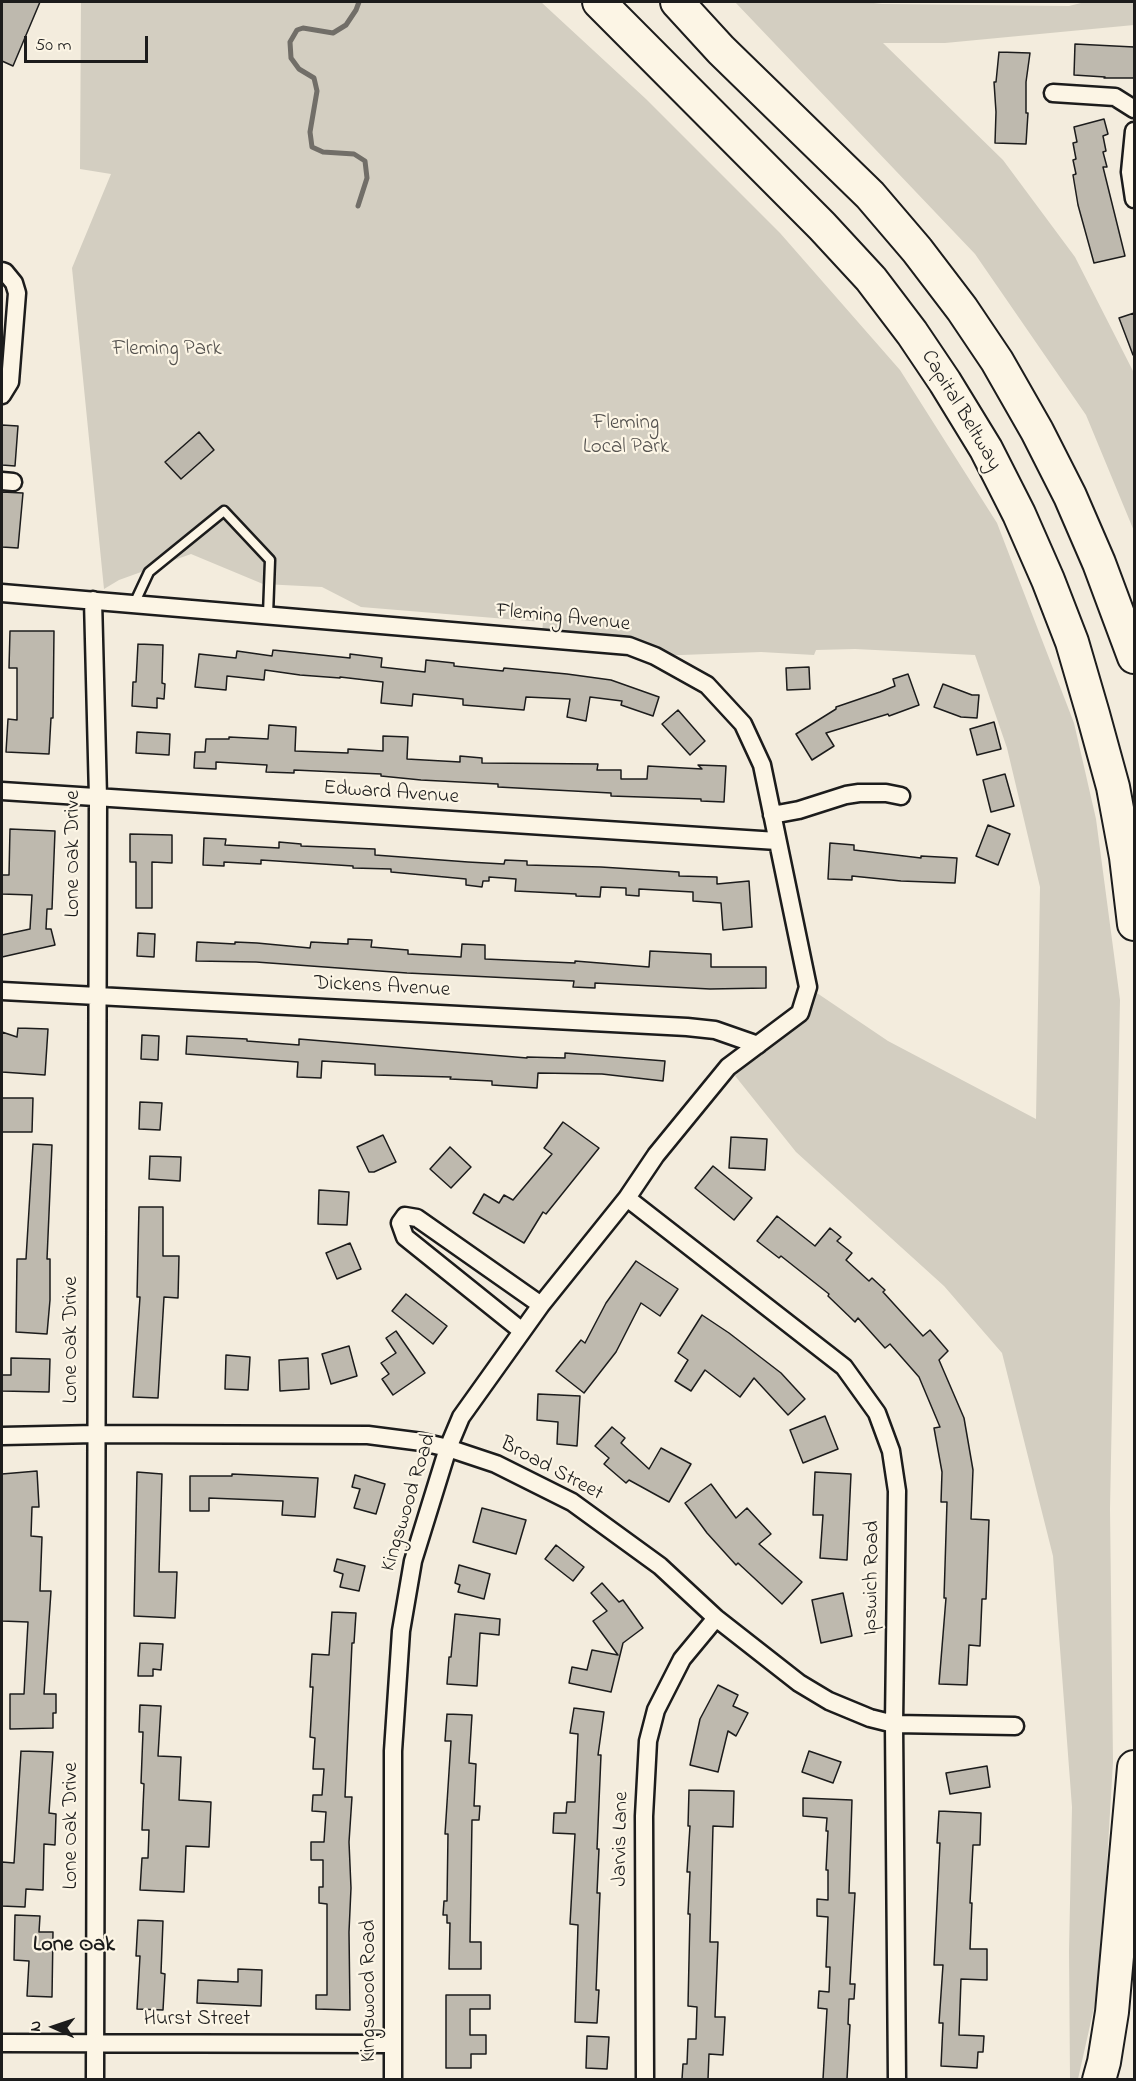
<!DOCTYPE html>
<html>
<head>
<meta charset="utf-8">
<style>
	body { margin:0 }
	#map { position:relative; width:1136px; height:2081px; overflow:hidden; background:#f3ecdd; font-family:"Indie Flower",sans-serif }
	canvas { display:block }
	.frame { position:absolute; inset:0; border:3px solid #1c1c1c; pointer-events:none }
	.north { position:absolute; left:24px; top:1997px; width:60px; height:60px; -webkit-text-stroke:4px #fcf5e5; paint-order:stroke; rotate:273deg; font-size:16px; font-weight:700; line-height:24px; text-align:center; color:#1c1c1c }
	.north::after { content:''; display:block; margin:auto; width:21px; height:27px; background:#1c1c1c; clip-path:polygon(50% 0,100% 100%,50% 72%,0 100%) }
	.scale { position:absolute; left:24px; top:36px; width:124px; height:27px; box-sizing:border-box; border:3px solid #1c1c1c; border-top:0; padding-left:8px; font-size:18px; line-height:21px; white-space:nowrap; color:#1c1c1c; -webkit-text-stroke:4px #fcf5e5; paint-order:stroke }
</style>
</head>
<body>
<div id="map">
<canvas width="1136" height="2081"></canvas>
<div class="frame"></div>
<div class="north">N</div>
<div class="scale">50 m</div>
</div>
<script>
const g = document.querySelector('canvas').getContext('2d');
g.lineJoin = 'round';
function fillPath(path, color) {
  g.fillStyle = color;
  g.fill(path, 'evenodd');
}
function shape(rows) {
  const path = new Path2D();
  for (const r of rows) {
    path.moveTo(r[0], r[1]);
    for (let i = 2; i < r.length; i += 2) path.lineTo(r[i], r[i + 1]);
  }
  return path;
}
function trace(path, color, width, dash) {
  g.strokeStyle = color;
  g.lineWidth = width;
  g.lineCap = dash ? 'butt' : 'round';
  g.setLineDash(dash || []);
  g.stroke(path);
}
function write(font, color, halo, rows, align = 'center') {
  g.font = font + ' "Indie Flower",sans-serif';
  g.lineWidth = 4.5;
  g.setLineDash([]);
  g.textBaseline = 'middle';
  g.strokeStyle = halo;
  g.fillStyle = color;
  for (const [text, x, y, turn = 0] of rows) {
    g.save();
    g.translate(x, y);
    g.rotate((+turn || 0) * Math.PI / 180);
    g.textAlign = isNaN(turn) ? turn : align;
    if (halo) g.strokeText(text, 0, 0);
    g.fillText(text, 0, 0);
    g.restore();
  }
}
const green = shape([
	[81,2,541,2,646,99,780,233,900,370,997,523,1074,723,1096,819,1120,1000,1110,1509,1113,1762,1100,1981,1078,2079,1070,2079,1069,1951,1072,1807,1053,1556,1002,1353,944,1286,796,1152,728,1067,800,1013,808,987,888,1041,1036,1119,1040,887,1007,748,975,655,855,649,816,650,814,655,761,652,655,656,647,642,542,634,543,622,361,607,322,587,263,584,191,554,119,580,104,589,72,268,111,174,80,169],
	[735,2,865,2,882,4,1069,6,1085,2,1134,2,1134,25,945,43,883,43,1003,160,1075,257,1134,373,1134,531,1086,415,975,254]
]);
const stream = shape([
	[358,206,367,178,365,161,354,154,323,152,312,147,310,132,317,91,314,78,299,69,291,58,290,42,297,30,303,28,333,33,346,25,356,10,359,2]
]);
const building = shape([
	[2,2,40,2,13,66,2,61,2,2],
	[1075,44,1134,47,1134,78,1104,78,1105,77,1074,75,1075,44],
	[999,52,1030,53,1026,82,1026,113,1028,113,1026,144,995,143,996,112,994,82,996,82,999,52],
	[1104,119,1108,134,1103,136,1106,151,1103,152,1107,167,1103,167,1125,256,1094,263,1078,205,1073,175,1076,174,1073,160,1076,159,1073,143,1077,142,1074,127,1104,119],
	[1134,313,1134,355,1133,355,1119,318,1134,313],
	[2,425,18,426,15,466,2,465,2,425],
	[199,432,214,450,181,479,165,462,199,432],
	[2,492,23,493,18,548,2,547,2,492],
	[10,631,54,631,53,718,51,718,49,754,6,752,8,719,17,720,17,668,9,668,10,631],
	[138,644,163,645,162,683,165,684,164,699,157,698,157,708,132,706,133,682,136,682,138,644],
	[273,650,350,658,350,654,382,658,381,667,425,672,426,660,454,663,454,666,503,671,504,668,567,674,611,680,659,697,653,716,621,705,622,701,590,697,586,721,567,717,570,699,526,697,524,710,463,705,463,699,413,694,412,706,381,703,383,682,340,677,340,678,300,675,265,670,264,680,227,676,226,690,195,687,199,654,236,658,237,651,272,656,273,650],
	[809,667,810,689,787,690,786,668,809,667],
	[908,674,919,705,889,716,888,714,826,733,834,746,812,760,796,734,836,709,836,707,880,692,895,686,893,679,908,674],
	[943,684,972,695,979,695,977,718,961,717,934,707,943,684],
	[678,710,705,741,690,755,662,724,678,710],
	[994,722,1001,749,977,755,970,729,994,722],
	[269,725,296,727,295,751,348,753,348,749,383,751,383,736,408,737,407,759,460,762,460,756,482,758,482,763,598,764,597,770,621,770,621,779,647,779,648,766,702,769,698,765,726,766,724,802,701,801,701,799,611,796,611,793,498,787,498,784,421,780,381,776,381,774,294,770,294,773,266,772,267,765,216,762,216,769,194,768,195,752,205,752,206,739,229,739,229,737,268,739,269,725],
	[137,732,170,734,169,755,136,753,137,732],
	[1005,774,1014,806,991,812,983,780,1005,774],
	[988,825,1010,834,998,865,976,856,988,825],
	[10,829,55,831,52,909,47,909,46,929,51,929,55,945,2,957,2,935,30,929,32,895,2,894,2,875,9,875,10,829],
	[130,834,172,835,172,863,152,862,152,908,136,908,136,862,130,862,130,834],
	[204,838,226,839,225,845,279,848,279,842,301,844,301,846,375,849,375,855,468,862,504,864,505,860,527,861,527,865,601,867,679,872,679,876,717,877,717,884,749,881,752,927,723,930,721,903,693,901,693,892,639,889,639,896,626,895,626,888,601,887,600,897,576,896,576,894,515,891,516,879,489,877,489,881,483,881,482,887,466,885,466,879,391,872,391,869,353,868,353,866,261,860,261,864,224,862,224,866,203,865,204,838],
	[830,843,854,845,854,850,921,858,921,856,957,858,955,883,901,881,852,876,852,880,828,879,830,843],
	[138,933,155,934,154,957,137,956,138,933],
	[348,939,372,940,371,947,408,950,408,954,461,957,462,944,485,945,485,959,575,963,575,961,649,967,650,951,711,954,711,967,766,967,766,988,710,989,595,983,595,988,573,987,574,981,407,973,256,962,196,961,197,942,235,944,235,942,257,943,310,948,311,942,348,944,348,939],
	[18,1028,48,1029,45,1075,2,1072,2,1032,17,1037,18,1028],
	[142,1035,159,1036,158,1060,141,1059,142,1035],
	[187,1036,247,1039,247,1041,299,1045,299,1039,527,1058,527,1057,565,1058,565,1053,665,1061,663,1081,602,1074,538,1073,537,1088,492,1085,492,1081,450,1079,451,1077,375,1075,375,1064,322,1061,321,1078,297,1077,298,1062,186,1054,187,1036],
	[2,1098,33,1098,32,1132,2,1132,2,1098],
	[140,1102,162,1103,160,1130,139,1129,140,1102],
	[563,1122,599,1148,546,1214,543,1212,524,1243,473,1213,484,1194,499,1203,504,1195,513,1200,552,1154,544,1148,563,1122],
	[383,1135,396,1162,374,1172,369,1172,357,1147,383,1135],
	[731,1137,767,1139,765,1170,729,1168,731,1137],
	[33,1144,52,1145,47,1259,50,1259,50,1300,47,1334,16,1332,17,1259,26,1259,33,1144],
	[450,1147,471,1167,451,1188,430,1169,450,1147],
	[150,1156,181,1157,180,1181,149,1179,150,1156],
	[713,1166,752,1198,734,1220,695,1188,713,1166],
	[319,1190,349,1192,347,1225,318,1224,319,1190],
	[139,1207,163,1207,163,1256,179,1256,178,1298,164,1297,158,1398,133,1397,140,1297,137,1297,139,1207],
	[777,1216,815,1246,830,1228,841,1237,837,1241,852,1253,846,1260,869,1281,872,1278,885,1290,883,1292,923,1336,930,1330,948,1351,939,1360,964,1418,973,1470,971,1519,989,1520,986,1599,982,1599,980,1646,969,1645,967,1685,939,1684,946,1598,944,1598,947,1502,941,1502,942,1472,934,1428,940,1427,919,1377,890,1344,885,1348,858,1318,855,1322,828,1296,829,1294,781,1256,779,1258,757,1241,777,1216],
	[350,1243,361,1269,337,1279,326,1253,350,1243],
	[636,1261,678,1289,660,1316,641,1303,616,1352,584,1393,556,1371,581,1340,585,1343,606,1303,636,1261],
	[406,1294,447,1326,433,1344,392,1311,406,1294],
	[702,1315,729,1333,781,1373,805,1399,788,1415,754,1378,740,1397,705,1370,691,1391,675,1381,688,1360,678,1353,702,1315],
	[396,1331,425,1373,393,1395,382,1379,389,1374,381,1363,396,1353,386,1338,396,1331],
	[349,1346,357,1376,331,1384,322,1354,349,1346],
	[226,1355,250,1357,248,1390,225,1389,226,1355],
	[11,1358,50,1359,49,1392,2,1391,2,1375,11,1375,11,1358],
	[308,1358,309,1389,280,1391,279,1360,308,1358],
	[538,1394,580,1396,577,1446,557,1444,558,1422,537,1420,538,1394],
	[825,1416,838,1449,803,1463,790,1430,825,1416],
	[612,1427,625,1438,621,1443,649,1469,661,1448,691,1464,669,1502,629,1480,626,1483,604,1464,609,1458,595,1446,612,1427],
	[37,1471,39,1507,32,1507,31,1536,42,1537,40,1591,51,1591,44,1694,56,1694,56,1713,53,1713,53,1728,10,1729,10,1694,24,1694,28,1622,2,1621,2,1474,37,1471],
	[137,1472,162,1474,159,1572,177,1572,175,1618,134,1616,137,1472],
	[815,1472,851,1474,847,1560,820,1558,823,1515,813,1515,815,1472],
	[232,1474,318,1478,315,1517,282,1515,283,1501,209,1498,209,1511,190,1511,190,1476,232,1476,232,1474],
	[355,1475,385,1484,376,1514,354,1508,360,1489,352,1487,355,1475],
	[711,1484,736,1518,747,1508,771,1534,759,1544,802,1582,782,1604,738,1563,736,1565,707,1533,685,1503,711,1484],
	[482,1508,526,1520,516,1554,473,1542,482,1508],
	[556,1545,584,1567,573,1581,545,1559,556,1545],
	[337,1559,365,1566,359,1591,340,1587,343,1574,334,1571,337,1559],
	[459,1565,490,1574,484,1599,458,1592,460,1585,455,1583,459,1565],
	[602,1583,619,1602,623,1600,643,1628,623,1643,611,1692,569,1683,572,1667,587,1670,592,1650,618,1655,593,1621,607,1611,591,1593,602,1583],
	[843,1593,852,1636,821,1643,812,1600,843,1593],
	[332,1612,356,1613,354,1643,352,1643,345,1797,352,1797,349,1842,351,1888,349,1932,350,2010,316,2009,316,1995,327,1995,327,1904,319,1903,319,1887,323,1887,323,1860,311,1860,311,1842,324,1842,326,1812,312,1811,313,1795,322,1795,324,1769,313,1769,315,1738,310,1737,313,1687,310,1687,312,1654,329,1655,332,1612],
	[455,1614,500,1619,499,1635,480,1633,477,1686,447,1684,449,1657,451,1657,455,1614],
	[140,1643,163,1644,161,1670,153,1669,153,1676,138,1676,140,1643],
	[718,1685,738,1695,733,1706,748,1713,736,1736,728,1731,718,1772,690,1765,700,1719,718,1685],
	[140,1705,161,1706,158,1756,181,1757,179,1800,211,1802,209,1847,186,1846,184,1892,140,1890,142,1858,148,1858,149,1830,142,1830,144,1784,141,1783,143,1732,139,1732,140,1705],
	[574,1708,604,1712,598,1755,601,1755,597,1849,599,1849,597,1893,600,1893,596,1990,599,1990,597,2023,575,2022,578,1925,570,1924,575,1834,553,1833,554,1813,566,1813,567,1802,575,1802,578,1734,570,1733,574,1708],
	[447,1714,472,1715,469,1763,476,1764,474,1806,480,1806,479,1820,472,1820,470,1942,481,1942,481,1969,449,1969,450,1923,447,1923,447,1915,443,1915,444,1901,447,1901,448,1834,445,1834,451,1741,445,1741,447,1714],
	[21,1751,53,1752,49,1813,56,1814,55,1845,44,1844,43,1890,26,1889,25,1907,2,1906,2,1862,14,1863,21,1751],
	[809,1751,841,1762,833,1783,802,1772,809,1751],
	[987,1766,990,1787,950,1794,946,1773,987,1766],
	[689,1790,734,1791,733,1827,713,1826,710,1942,718,1942,715,2017,725,2017,723,2055,709,2054,708,2079,682,2079,683,2064,687,2064,688,2039,696,2039,697,2007,688,2006,690,1914,688,1914,690,1872,687,1872,690,1826,688,1826,689,1790],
	[803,1798,852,1800,849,1893,855,1893,850,1984,855,1984,854,1999,849,1999,848,2024,850,2025,847,2079,823,2079,827,2009,818,2008,819,1991,829,1992,830,1967,826,1967,828,1917,817,1916,817,1899,828,1900,828,1870,826,1870,828,1831,826,1831,827,1818,803,1816,803,1798],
	[939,1811,981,1813,980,1845,973,1845,970,1903,972,1903,970,1949,987,1949,987,1980,961,1979,959,2035,984,2036,983,2052,978,2052,977,2068,941,2066,943,2023,939,2023,943,1965,934,1965,940,1843,937,1843,939,1811],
	[15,1915,40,1916,39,1932,53,1932,52,1997,27,1996,29,1961,14,1960,15,1915],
	[138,1920,163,1921,161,1973,165,1974,163,2010,137,2009,140,1956,136,1956,138,1920],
	[238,1969,262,1970,261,2006,197,2003,198,1980,238,1982,238,1969],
	[446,1995,490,1995,490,2009,470,2009,470,2035,486,2035,486,2054,471,2054,471,2068,446,2068,446,1995],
	[587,2036,609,2037,607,2069,586,2068,587,2036]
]);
const service = shape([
	[134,604,149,572,224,511,270,560,268,615]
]);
const minor = shape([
	[1053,93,1115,97,1134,109],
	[1134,131,1130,172,1134,199],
	[2,271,5,272,14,283,17,293,10,382,2,395],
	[2,481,13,482],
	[2,593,629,646,655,656,707,685,743,724,762,765,808,987,800,1013,728,1067,656,1155,627,1198,541,1305,461,1417,448,1448,413,1561,401,1631,393,1751,393,2080],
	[93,600,98,797,95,2080],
	[2,791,777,841],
	[772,815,799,810,846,795,859,793,886,793,901,796],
	[2,991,687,1027,715,1030,758,1045],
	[627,1198,844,1367,877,1413,891,1451,897,1491,894,1724,897,2080],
	[522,1331,405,1237,400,1223,405,1216,417,1218,541,1305],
	[2,1436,95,1434,368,1435,422,1442,448,1448,496,1464,572,1502,660,1566,716,1618,799,1683,829,1701,870,1718,894,1724,1015,1726],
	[2,2043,393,2044],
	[645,2080,644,1816,648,1741,656,1710,682,1659,716,1618]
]);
const motorway = shape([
	[599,2,822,226,871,279,912,333,945,382,986,449,1019,514,1048,580,1072,642,1093,714,1113,787,1126,857,1134,924],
	[677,2,721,50,870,195,917,250,962,309,997,361,1037,431,1070,496,1099,563,1134,657],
	[1099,2080,1104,2062,1112,2012,1134,1767]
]);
const parkNames = [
	["Fleming Park",167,351],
	["Fleming",626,425],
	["Local Park",626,449]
];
const streetNames = [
	["Capital Beltway",960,411,59],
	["Fleming Avenue",563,619,6],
	["Edward Avenue",391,794,4],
	["Lone Oak Drive",75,854,-90],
	["Dickens Avenue",382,988,3],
	["Lone Oak Drive",73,1340,-90],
	["Broad Street",551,1470,28],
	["Kingswood Road",410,1503,-73],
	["Ipswich Road",873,1578,-89],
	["Lone Oak Drive",73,1826,-90],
	["Jarvis Lane",622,1839,-89],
	["Kingswood Road",371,1991,-90],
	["Hurst Street",197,2021]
];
const neighbourhoodNames = [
	["Lone Oak",74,1946]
];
fillPath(green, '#d3cec1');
trace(stream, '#716e68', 5);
fillPath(building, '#beb9ae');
trace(building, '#1c1c1c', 1.5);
trace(service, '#1c1c1c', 13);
trace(minor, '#1c1c1c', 21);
trace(motorway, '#1c1c1c', 36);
trace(service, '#fcf5e5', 8);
trace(minor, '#fcf5e5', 16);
trace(motorway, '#fcf5e5', 32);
write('21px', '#53514e', '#fcf5e5', parkNames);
write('21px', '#1c1c1c', '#fcf5e5', streetNames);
write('bold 22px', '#1c1c1c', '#fcf5e5', neighbourhoodNames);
</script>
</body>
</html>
